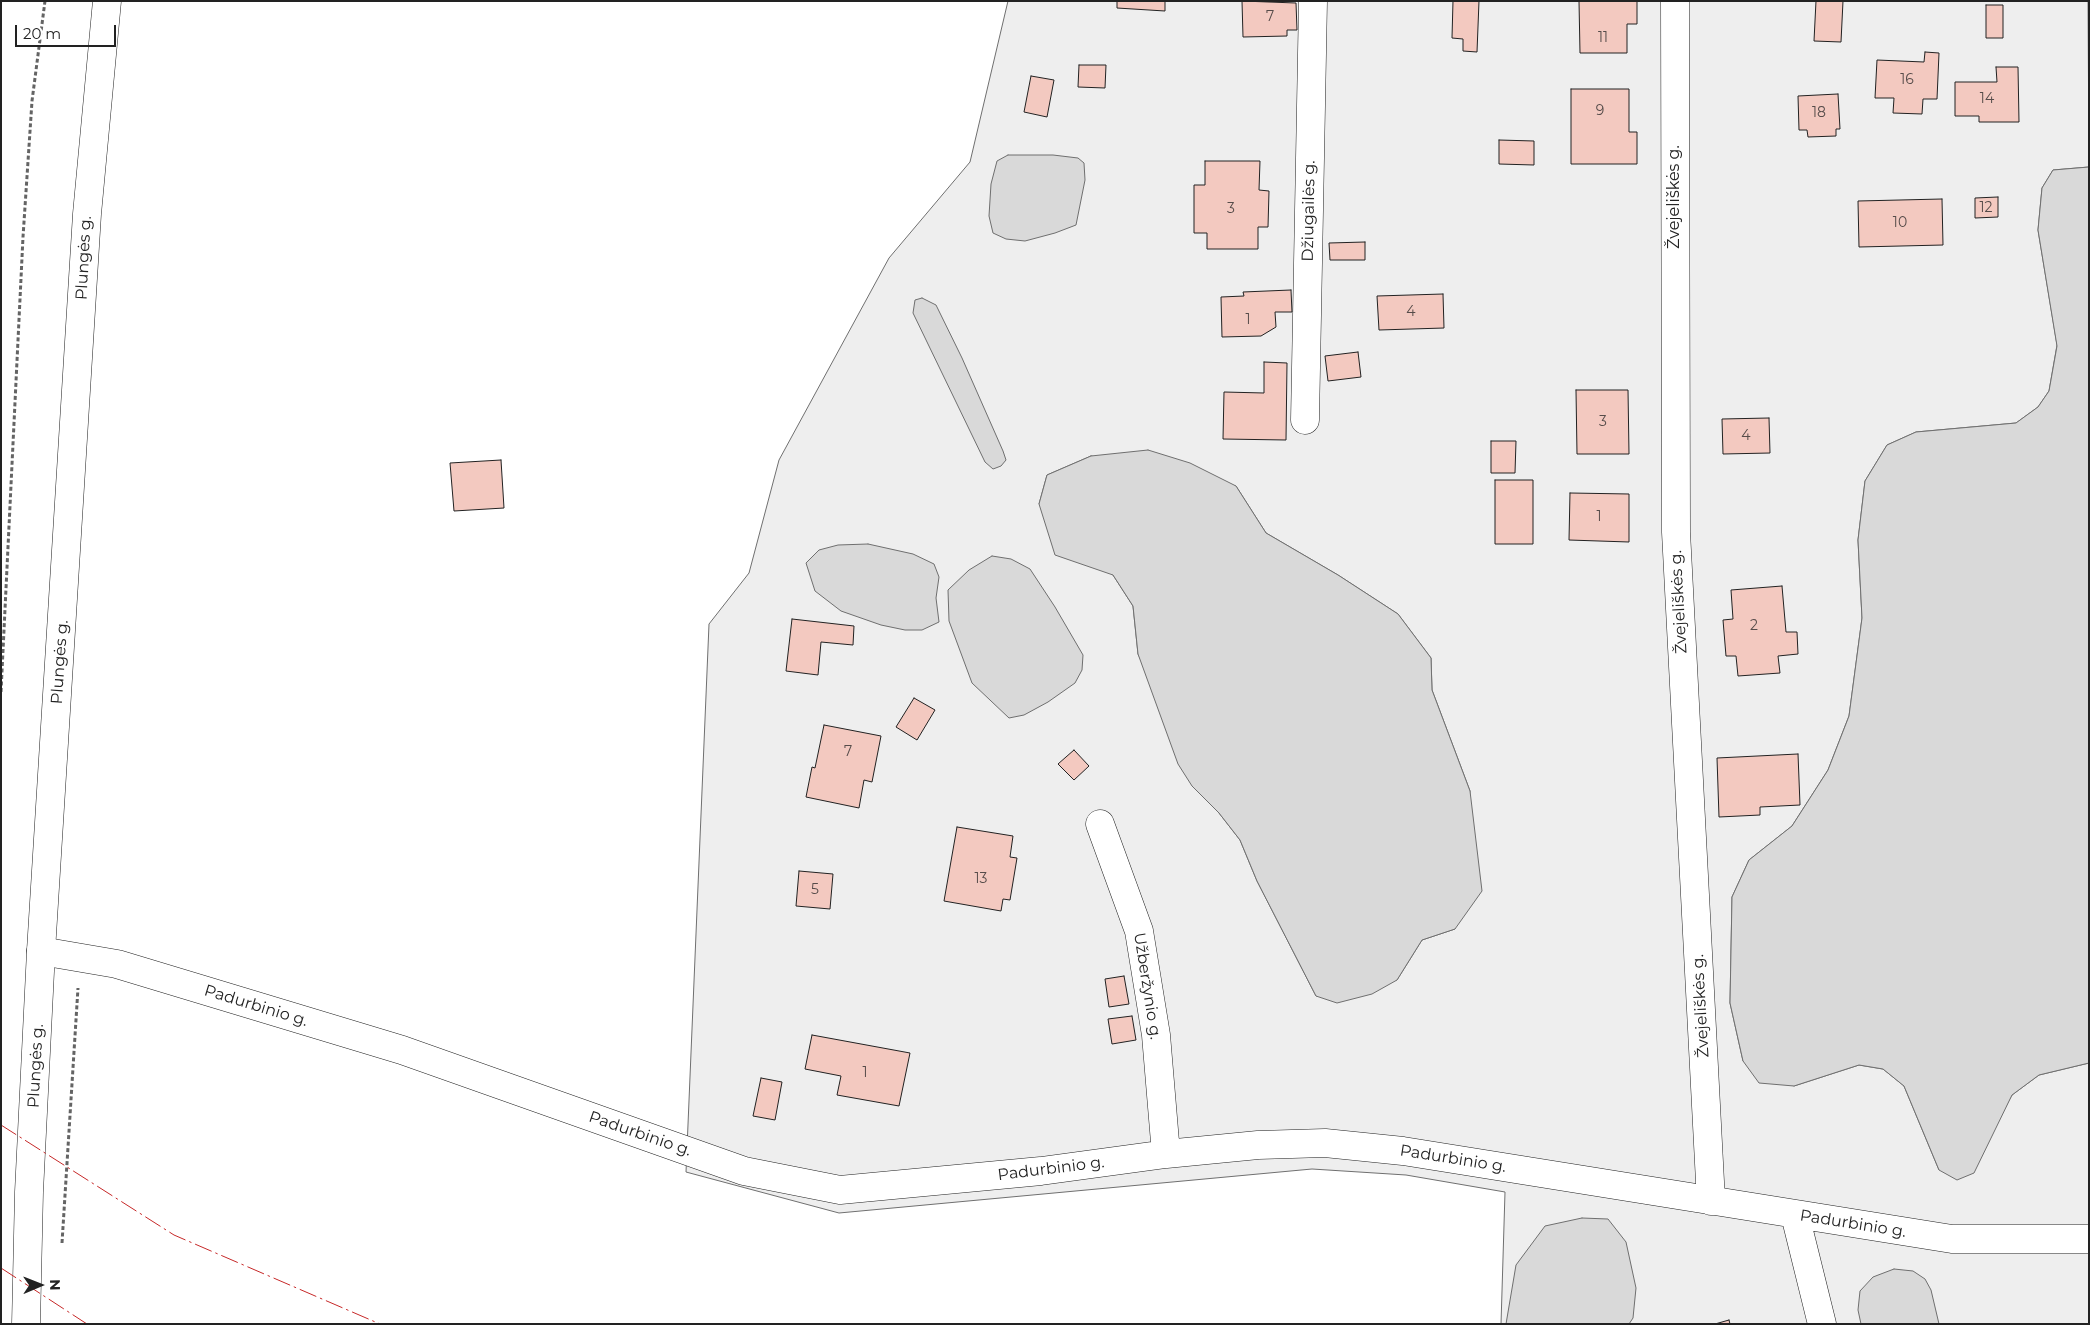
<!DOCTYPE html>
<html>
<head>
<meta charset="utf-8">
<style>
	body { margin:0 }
	#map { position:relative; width:2090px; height:1325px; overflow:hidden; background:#fff; font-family:Montserrat,sans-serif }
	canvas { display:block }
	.frame { position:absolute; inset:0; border:2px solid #222; pointer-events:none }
	.north { position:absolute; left:15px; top:1260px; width:50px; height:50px; -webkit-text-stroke:4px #fff; paint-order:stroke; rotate:89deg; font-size:14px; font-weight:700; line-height:20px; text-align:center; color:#222 }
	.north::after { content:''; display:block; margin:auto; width:18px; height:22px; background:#222; clip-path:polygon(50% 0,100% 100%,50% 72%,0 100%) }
	.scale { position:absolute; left:15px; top:25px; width:101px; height:22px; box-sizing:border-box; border:2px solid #222; border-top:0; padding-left:6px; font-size:15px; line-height:18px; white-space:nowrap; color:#222; -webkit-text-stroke:4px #fff; paint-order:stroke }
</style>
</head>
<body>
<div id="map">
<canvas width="2090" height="1325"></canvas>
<div class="frame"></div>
<div class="north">N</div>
<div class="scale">20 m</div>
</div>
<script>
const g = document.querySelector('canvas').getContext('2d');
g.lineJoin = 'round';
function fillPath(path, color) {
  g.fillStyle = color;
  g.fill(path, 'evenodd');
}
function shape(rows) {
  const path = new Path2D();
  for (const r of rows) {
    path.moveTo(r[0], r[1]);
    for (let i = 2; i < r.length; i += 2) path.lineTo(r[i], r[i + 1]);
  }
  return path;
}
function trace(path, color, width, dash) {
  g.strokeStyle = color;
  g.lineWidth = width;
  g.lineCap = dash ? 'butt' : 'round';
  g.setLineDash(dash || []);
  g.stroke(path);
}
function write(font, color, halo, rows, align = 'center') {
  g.font = font + ' Montserrat,sans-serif';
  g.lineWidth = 4;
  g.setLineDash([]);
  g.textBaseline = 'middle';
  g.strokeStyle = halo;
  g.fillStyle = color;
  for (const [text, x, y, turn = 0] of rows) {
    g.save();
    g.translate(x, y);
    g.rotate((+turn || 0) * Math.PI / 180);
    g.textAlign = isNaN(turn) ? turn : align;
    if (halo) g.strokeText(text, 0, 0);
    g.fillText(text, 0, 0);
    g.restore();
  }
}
const green = shape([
	[1008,1,2088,1,2089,167,2053,170,2042,188,2038,230,2057,345,2049,391,2038,407,2016,423,1916,432,1887,445,1865,481,1858,540,1862,618,1849,716,1828,770,1792,826,1749,860,1732,897,1730,1003,1743,1061,1794,1086,1859,1065,1883,1069,1904,1086,1939,1170,1994,1128,2012,1095,2039,1075,2089,1063,2089,1324,1501,1324,1505,1192,1406,1175,1312,1169,839,1213,686,1172,709,624,749,573,779,460,889,258,970,162,1008,1],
	[1091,456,1236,486,1266,533,1338,575,1398,614,1431,658,1432,690,1470,791,1455,929,1422,940,1397,980,1316,996,1257,881,1240,840,1219,813,1138,654,1133,606,1113,575,1039,504,1047,475,1091,456]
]);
const water = shape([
	[1008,155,1053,155,1078,158,1084,163,1085,180,1076,225,1055,233,1025,241,1006,239,993,233,989,216,991,184,997,161,1008,155],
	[2089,167,2089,1063,2039,1075,2012,1095,1974,1173,1957,1180,1939,1170,1904,1086,1883,1069,1859,1065,1794,1086,1759,1083,1743,1061,1730,1003,1732,897,1749,860,1792,826,1828,770,1849,716,1862,618,1858,540,1865,481,1887,445,1916,432,2016,423,2038,407,2049,391,2057,346,2038,230,2042,188,2053,170,2089,167],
	[922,298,936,305,962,358,1003,451,1006,460,1001,466,993,469,985,462,913,313,915,300,922,298],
	[1148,450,1190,463,1236,486,1266,533,1338,575,1398,614,1431,658,1432,690,1470,791,1482,891,1455,929,1422,940,1397,980,1372,994,1337,1003,1316,996,1257,881,1240,840,1219,813,1192,786,1178,764,1138,654,1133,606,1113,575,1055,555,1039,504,1047,475,1091,456,1148,450],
	[868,544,913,554,934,564,939,577,936,598,939,622,922,630,905,630,881,625,841,611,815,591,806,563,819,550,838,545,868,544],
	[992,556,1011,559,1030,569,1055,607,1083,655,1082,670,1075,683,1048,702,1024,715,1009,718,972,683,949,621,948,590,969,570,992,556],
	[1582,1218,1608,1219,1626,1242,1636,1288,1633,1318,1629,1324,1506,1324,1516,1265,1545,1226,1582,1218],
	[1894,1269,1913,1271,1925,1279,1931,1290,1939,1324,1861,1324,1858,1310,1860,1291,1873,1277,1894,1269]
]);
const building = shape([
	[1117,1,1165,1,1165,11,1117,8,1117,1],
	[1242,1,1296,3,1297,30,1287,30,1287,36,1243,37,1242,1],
	[1453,1,1479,1,1477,52,1463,51,1463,39,1452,38,1453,1],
	[1579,1,1637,1,1637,24,1627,24,1627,53,1580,53,1579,1],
	[1816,1,1843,1,1841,42,1814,41,1816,1],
	[1986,5,2003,5,2003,38,1986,38,1986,5],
	[1925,52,1939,53,1937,99,1923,99,1922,114,1893,113,1894,98,1875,98,1877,60,1924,62,1925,52],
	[1079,65,1106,65,1105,88,1078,87,1079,65],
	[1996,67,2018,67,2019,122,1979,122,1979,116,1955,116,1955,82,1997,82,1996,67],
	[1031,76,1054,80,1047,117,1024,112,1031,76],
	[1571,89,1629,89,1629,132,1637,132,1637,164,1571,164,1571,89],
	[1838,94,1840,129,1836,129,1836,136,1808,137,1807,130,1799,130,1798,96,1838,94],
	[1499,140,1534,141,1534,165,1499,164,1499,140],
	[1205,161,1260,161,1259,190,1269,191,1268,227,1258,227,1258,249,1207,249,1207,233,1194,233,1194,185,1205,185,1205,161],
	[1998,197,1998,217,1975,218,1975,198,1998,197],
	[1942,199,1943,245,1859,247,1858,201,1942,199],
	[1365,242,1365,260,1330,260,1329,243,1365,242],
	[1291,290,1292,312,1275,312,1276,327,1261,336,1222,337,1221,297,1244,296,1243,292,1291,290],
	[1443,294,1444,328,1379,330,1377,296,1443,294],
	[1358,352,1361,377,1328,381,1325,356,1358,352],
	[1264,362,1287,363,1286,440,1223,439,1224,392,1264,393,1264,362],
	[1576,390,1628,390,1629,454,1577,454,1576,390],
	[1769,418,1770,453,1723,454,1722,419,1769,418],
	[1491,441,1516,441,1515,473,1491,473,1491,441],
	[501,460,504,508,454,511,450,463,501,460],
	[1495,480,1533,480,1533,544,1495,544,1495,480],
	[1570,493,1629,494,1629,542,1569,540,1570,493],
	[1782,586,1786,632,1797,632,1798,654,1778,656,1780,673,1738,676,1736,656,1726,656,1723,620,1733,619,1731,590,1782,586],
	[792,619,854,626,853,645,821,642,818,675,786,671,792,619],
	[914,698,935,710,917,740,896,727,914,698],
	[824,725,881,736,872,782,864,780,859,808,806,797,812,767,815,768,824,725],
	[1074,750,1089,766,1074,780,1058,764,1074,750],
	[1798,754,1800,805,1760,807,1760,815,1719,817,1717,758,1798,754],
	[957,827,1013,836,1010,857,1017,858,1010,900,1003,899,1001,911,944,901,957,827],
	[799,871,833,874,830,909,796,906,799,871],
	[1124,976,1129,1004,1109,1007,1105,979,1124,976],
	[1132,1016,1136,1040,1112,1044,1108,1019,1132,1016],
	[812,1035,910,1053,899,1106,837,1095,841,1076,805,1069,812,1035],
	[761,1078,782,1082,775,1120,753,1116,761,1078],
	[1729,1320,1730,1324,1715,1324,1729,1320]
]);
const path = shape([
	[1,692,23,237,32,101,45,1],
	[62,1243,78,988]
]);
const street = shape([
	[1675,1,1676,532,1711,1201],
	[1305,420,1313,1],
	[1100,824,1139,931,1156,1035,1166,1154],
	[41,951,117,964,402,1050,744,1171,840,1190,1041,1171,1166,1154,1258,1145,1325,1143,1403,1151,1952,1239,2089,1239],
	[1795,1215,1822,1324]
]);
const secondary = shape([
	[26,1324,29,1192,41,951,87,214,107,1]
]);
const power = shape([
	[1,1125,174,1235,380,1324],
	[1,1268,87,1324]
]);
const numberNames = [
	["7",1270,17],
	["11",1603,38],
	["16",1907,80],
	["14",1987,99],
	["9",1600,111],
	["18",1819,113],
	["12",1986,208],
	["3",1231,209],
	["10",1900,223],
	["4",1411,312],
	["1",1248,320],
	["3",1603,422],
	["4",1746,436],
	["1",1599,517],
	["2",1754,626],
	["7",848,752],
	["13",981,879],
	["5",815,890],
	["1",865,1073]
];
const streetNames = [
	["Žvejeliškės g.",1674,197,-90],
	["Džiugailės g.",1309,211,-89],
	["Plungės g.",84,258,-87],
	["Žvejeliškės g.",1679,602,-93],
	["Plungės g.",60,662,-86],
	["Užberžynio g.",1147,986,81],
	["Padurbinio g.",256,1006,17],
	["Žvejeliškės g.",1701,1006,-93],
	["Plungės g.",36,1066,-87],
	["Padurbinio g.",640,1134,19],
	["Padurbinio g.",1453,1159,9],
	["Padurbinio g.",1051,1169,-7],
	["Padurbinio g.",1853,1224,9]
];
fillPath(green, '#eee');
trace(green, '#6f6f6f', 1);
fillPath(water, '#d9d9d9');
trace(water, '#6f6f6f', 1);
fillPath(building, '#f3c9c0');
trace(building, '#222', 1);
trace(street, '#222', 29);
trace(secondary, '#222', 29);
trace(path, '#646464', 3, [4, 2.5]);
trace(street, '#fff', 28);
trace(secondary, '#fff', 28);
trace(power, '#c62828', 1, [18, 4, 2.5, 4]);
write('14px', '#564c4a', null, numberNames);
write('16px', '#222', '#fff', streetNames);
</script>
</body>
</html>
